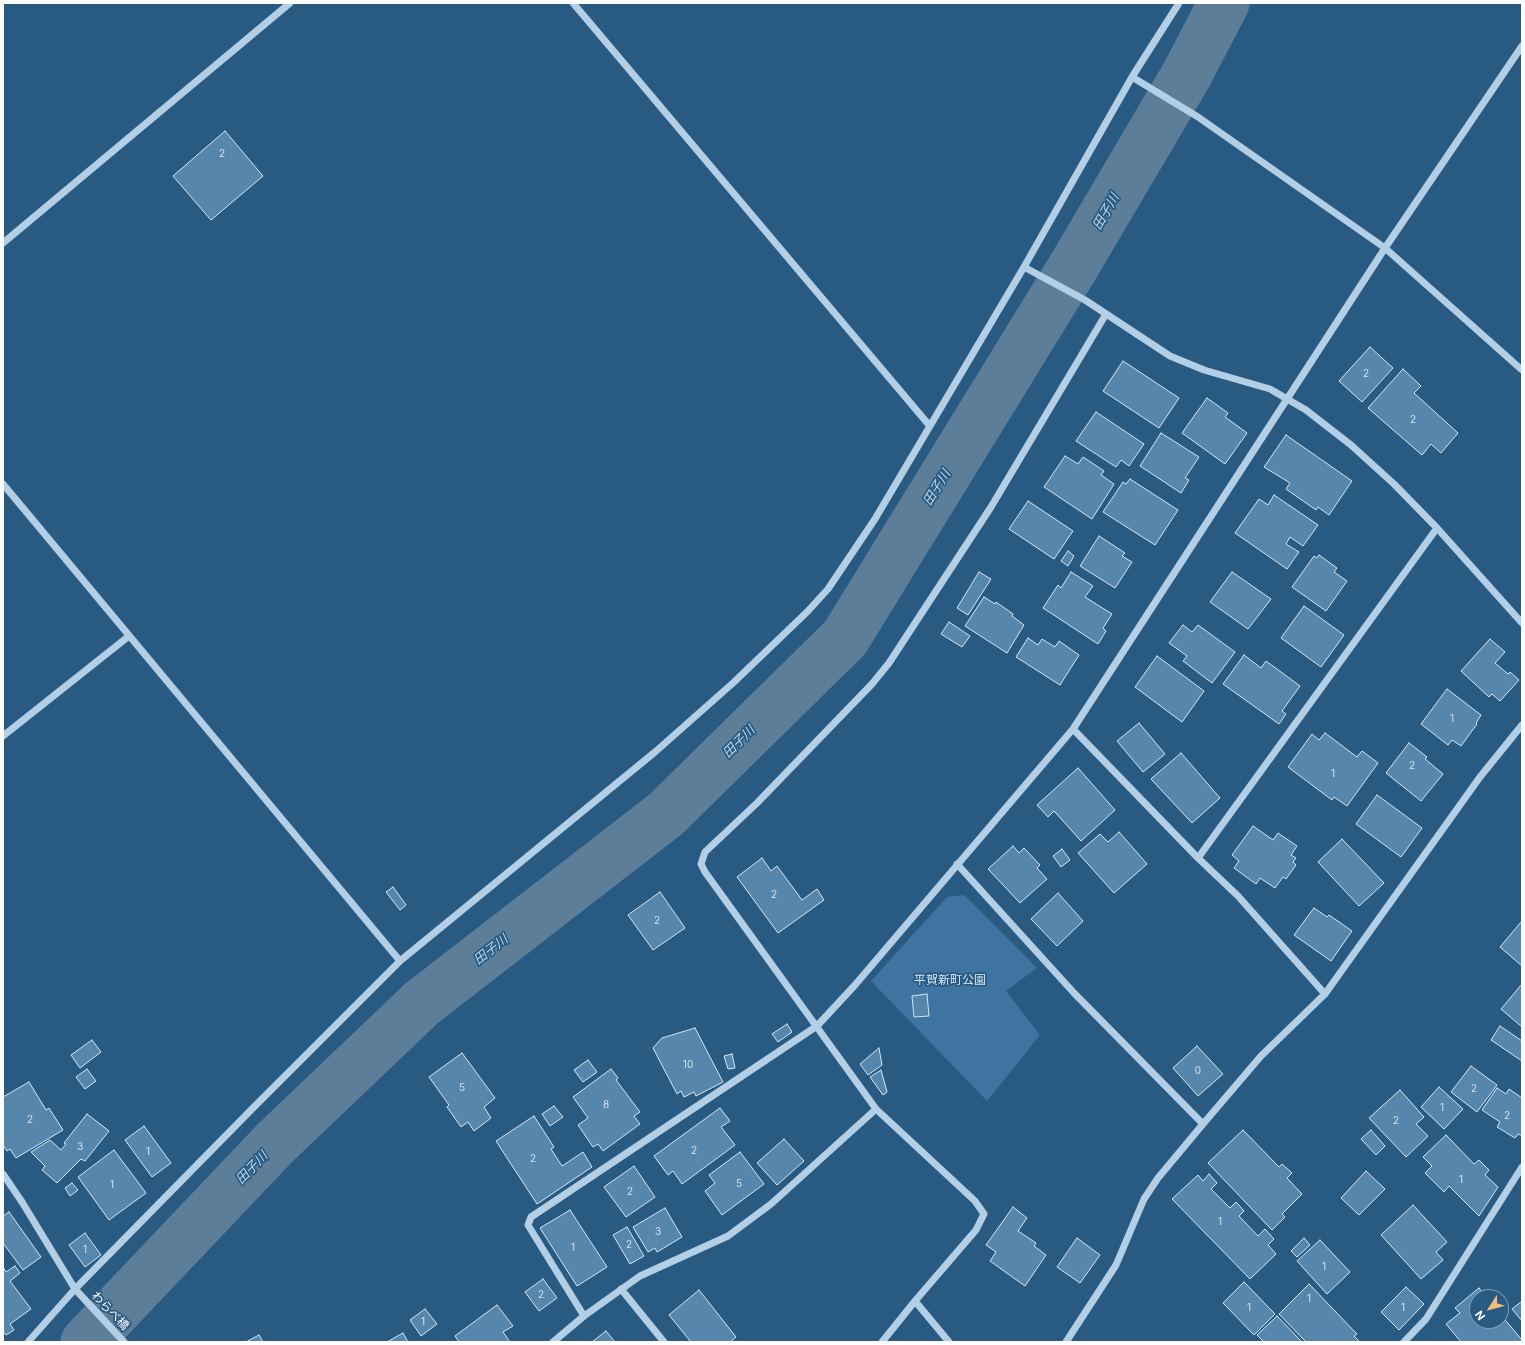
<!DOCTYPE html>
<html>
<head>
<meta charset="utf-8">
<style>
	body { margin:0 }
	#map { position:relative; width:1525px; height:1345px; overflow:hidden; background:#295a82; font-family:Inter,sans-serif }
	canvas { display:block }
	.frame { position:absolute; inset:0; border:4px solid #fff; pointer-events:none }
	.north { position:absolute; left:1469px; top:1289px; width:40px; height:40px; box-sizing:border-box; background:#295a82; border:1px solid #7f9cb4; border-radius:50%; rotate:234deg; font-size:11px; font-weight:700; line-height:16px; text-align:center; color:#fff }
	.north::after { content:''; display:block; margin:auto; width:14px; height:18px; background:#edbe79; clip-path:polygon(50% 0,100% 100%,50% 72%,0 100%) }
</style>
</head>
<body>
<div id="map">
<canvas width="1525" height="1345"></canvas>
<div class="frame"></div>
<div class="north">N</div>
</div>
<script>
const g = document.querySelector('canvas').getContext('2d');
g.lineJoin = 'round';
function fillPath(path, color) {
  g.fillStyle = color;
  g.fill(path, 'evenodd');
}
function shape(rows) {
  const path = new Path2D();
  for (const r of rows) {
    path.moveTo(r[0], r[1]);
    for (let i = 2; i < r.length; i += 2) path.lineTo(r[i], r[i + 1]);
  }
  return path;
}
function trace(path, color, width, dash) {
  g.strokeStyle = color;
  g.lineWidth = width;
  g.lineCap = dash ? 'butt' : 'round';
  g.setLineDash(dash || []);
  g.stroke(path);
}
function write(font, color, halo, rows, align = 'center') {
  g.font = font + ' Inter,"Noto Sans JP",sans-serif';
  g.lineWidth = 3.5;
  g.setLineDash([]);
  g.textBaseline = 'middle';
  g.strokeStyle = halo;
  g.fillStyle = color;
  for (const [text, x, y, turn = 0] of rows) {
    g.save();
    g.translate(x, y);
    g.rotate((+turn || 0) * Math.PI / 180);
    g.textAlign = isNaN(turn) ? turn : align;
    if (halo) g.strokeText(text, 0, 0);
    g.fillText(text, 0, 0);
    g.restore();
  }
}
const green = shape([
	[964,895,1037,968,1006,991,1040,1035,987,1101,871,981,947,897]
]);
const river = shape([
	[86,1342,275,1143,422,1003,666,814,845,638,1075,264,1187,74,1224,3]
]);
const building = shape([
	[225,131,263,176,211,220,173,176,225,131],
	[1370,347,1393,368,1362,402,1339,381,1370,347],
	[1123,361,1179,398,1159,428,1103,391,1123,361],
	[1403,369,1421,386,1414,393,1458,433,1441,453,1431,444,1422,455,1368,408,1403,369],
	[1207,398,1228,413,1225,417,1247,433,1225,464,1182,433,1207,398],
	[1096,412,1144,444,1129,466,1121,460,1116,467,1076,441,1096,412],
	[1161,433,1199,457,1185,478,1189,480,1181,493,1140,466,1161,433],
	[1286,435,1352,481,1329,515,1318,507,1316,510,1286,489,1290,483,1264,467,1286,435],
	[1065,456,1078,464,1083,457,1104,471,1101,475,1114,484,1092,519,1044,487,1065,456],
	[1130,479,1178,510,1155,545,1103,512,1123,482,1126,484,1130,479],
	[1274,495,1318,525,1303,546,1290,537,1286,544,1299,552,1287,569,1235,533,1259,499,1268,505,1274,495],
	[1028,501,1073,531,1054,559,1009,529,1028,501],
	[1099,536,1125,553,1122,556,1132,562,1115,588,1080,566,1099,536],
	[1068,551,1074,556,1068,566,1061,561,1068,551],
	[1319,555,1337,568,1334,572,1347,581,1326,611,1292,587,1314,556,1317,558,1319,555],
	[979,572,991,579,968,615,957,608,979,572],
	[1071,572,1093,586,1085,597,1112,614,1103,628,1106,631,1098,644,1043,608,1058,585,1061,588,1071,572],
	[1232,572,1271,599,1248,629,1210,602,1232,572],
	[984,597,995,604,996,602,1013,614,1012,616,1024,625,1007,653,965,626,984,597],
	[1304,606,1344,635,1321,667,1281,638,1304,606],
	[949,622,970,636,962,647,941,634,949,622],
	[1183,625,1192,632,1198,625,1235,652,1212,683,1183,661,1187,656,1169,643,1183,625],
	[1028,638,1038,645,1042,639,1055,647,1059,641,1079,655,1060,685,1016,657,1028,638],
	[1490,639,1505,652,1495,663,1508,674,1510,672,1519,680,1500,701,1492,694,1489,697,1461,671,1490,639],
	[1244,655,1261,668,1266,661,1300,686,1282,711,1286,714,1279,724,1223,684,1244,655],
	[1157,656,1204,691,1182,722,1135,687,1157,656],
	[1447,689,1481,715,1476,723,1477,724,1461,746,1452,740,1448,745,1421,724,1447,689],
	[1139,723,1165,754,1143,772,1117,741,1139,723],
	[1325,733,1357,757,1362,751,1378,763,1347,806,1334,797,1332,800,1288,767,1312,734,1319,740,1325,733],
	[1409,743,1427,757,1425,759,1443,774,1421,801,1386,773,1409,743],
	[1181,753,1220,798,1192,823,1151,779,1181,753],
	[1078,768,1115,810,1081,841,1054,811,1048,817,1037,805,1078,768],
	[1377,795,1422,828,1401,857,1356,824,1377,795],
	[1253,826,1273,840,1278,833,1297,846,1291,855,1296,858,1293,862,1296,865,1286,879,1283,877,1275,888,1260,878,1256,884,1234,868,1239,861,1232,855,1253,826],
	[1119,832,1147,864,1114,893,1078,853,1100,834,1108,842,1119,832],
	[1342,839,1384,883,1359,906,1318,862,1342,839],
	[1013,846,1019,853,1024,848,1040,865,1037,868,1047,879,1020,903,988,869,1013,846],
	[1062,849,1070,860,1061,867,1053,856,1062,849],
	[762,858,771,871,777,866,802,900,817,889,824,900,778,933,737,877,762,858],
	[393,887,406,905,400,910,386,892,393,887],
	[660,892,685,928,653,950,628,915,660,892],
	[1058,893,1083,921,1057,946,1031,919,1058,893],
	[1314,908,1327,917,1329,915,1352,931,1331,961,1294,935,1314,908],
	[1522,921,1522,966,1500,947,1522,921],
	[1522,984,1522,1027,1501,1009,1522,984],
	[927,994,929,1016,914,1017,912,996,927,994],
	[787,1024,792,1032,778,1042,772,1034,787,1024],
	[1500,1026,1522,1041,1522,1061,1491,1040,1500,1026],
	[695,1028,723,1082,696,1096,694,1092,684,1097,681,1091,677,1094,653,1048,662,1038,695,1028],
	[92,1040,101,1052,80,1068,71,1055,92,1040],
	[1197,1046,1223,1074,1198,1096,1173,1068,1197,1046],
	[879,1048,882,1065,868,1075,860,1064,879,1048],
	[462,1053,495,1098,484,1107,491,1118,474,1131,468,1122,461,1127,447,1107,449,1105,429,1077,462,1053],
	[732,1054,735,1068,728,1069,724,1056,732,1054],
	[588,1060,597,1072,583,1082,574,1070,588,1060],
	[1471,1066,1497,1085,1477,1112,1451,1092,1471,1066],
	[87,1069,96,1081,85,1089,76,1077,87,1069],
	[611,1069,618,1078,616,1080,640,1112,634,1116,640,1124,603,1151,598,1144,593,1147,578,1125,588,1118,573,1097,611,1069],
	[881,1070,887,1092,883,1095,870,1077,881,1070],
	[29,1082,46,1110,49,1108,63,1130,16,1158,10,1149,7,1151,3,1145,3,1097,29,1082],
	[1439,1087,1463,1109,1444,1129,1421,1107,1439,1087],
	[1497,1088,1506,1094,1509,1089,1522,1098,1522,1136,1518,1134,1515,1138,1497,1127,1500,1122,1482,1110,1497,1088],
	[1400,1090,1424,1117,1416,1124,1428,1136,1406,1157,1369,1118,1400,1090],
	[554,1106,563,1117,550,1126,542,1114,554,1106],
	[720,1108,730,1121,721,1127,735,1145,682,1184,673,1171,668,1175,654,1156,720,1108],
	[87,1114,109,1131,85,1161,81,1159,57,1183,42,1170,45,1166,31,1152,50,1140,61,1150,66,1144,64,1143,87,1114],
	[534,1116,554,1147,551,1149,562,1166,583,1152,592,1167,537,1204,496,1141,534,1116],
	[144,1126,171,1163,152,1177,125,1140,144,1126],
	[1243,1130,1279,1167,1282,1164,1292,1173,1287,1178,1302,1194,1282,1214,1285,1217,1272,1230,1208,1163,1243,1130],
	[1371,1130,1385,1146,1376,1155,1361,1139,1371,1130],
	[1446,1135,1474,1164,1479,1160,1489,1170,1485,1175,1498,1187,1479,1216,1449,1186,1444,1192,1425,1173,1432,1166,1423,1157,1446,1135],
	[784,1139,804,1161,777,1185,757,1163,784,1139],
	[114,1150,146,1193,109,1220,78,1177,114,1150],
	[740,1152,764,1184,722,1215,705,1191,715,1183,709,1175,740,1152],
	[634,1166,655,1197,626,1217,604,1187,634,1166],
	[1366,1171,1385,1189,1359,1215,1341,1198,1366,1171],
	[1209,1174,1217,1183,1211,1189,1230,1208,1236,1202,1244,1211,1239,1216,1258,1236,1265,1229,1274,1239,1268,1245,1276,1254,1250,1279,1172,1199,1198,1175,1203,1181,1209,1174],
	[72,1183,78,1190,70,1196,65,1188,72,1183],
	[1413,1205,1447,1242,1436,1252,1443,1260,1421,1279,1381,1235,1413,1205],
	[1013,1207,1027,1218,1018,1231,1036,1243,1034,1246,1046,1255,1025,1286,990,1261,996,1252,986,1245,1013,1207],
	[665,1208,682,1237,657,1252,655,1248,648,1252,633,1227,665,1208],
	[570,1210,607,1267,577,1286,540,1228,570,1210],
	[9,1212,41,1257,23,1270,3,1243,3,1216,9,1212],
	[627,1227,644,1256,630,1264,613,1235,627,1227],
	[85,1233,101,1255,85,1267,69,1245,85,1233],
	[1077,1238,1100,1255,1080,1283,1057,1267,1077,1238],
	[1304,1238,1310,1245,1297,1257,1291,1251,1304,1238],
	[1320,1240,1350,1272,1327,1294,1297,1261,1320,1240],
	[15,1266,20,1273,10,1281,31,1309,10,1324,14,1330,6,1335,3,1331,3,1267,6,1272,15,1266],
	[543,1279,557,1298,539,1311,525,1292,543,1279],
	[1244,1282,1275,1314,1254,1335,1223,1303,1244,1282],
	[1309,1284,1357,1334,1354,1336,1360,1342,1306,1342,1279,1314,1309,1284],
	[1406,1287,1424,1304,1399,1330,1381,1312,1406,1287],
	[1479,1288,1486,1297,1477,1297,1477,1321,1501,1321,1501,1315,1522,1340,1522,1342,1461,1342,1446,1324,1460,1313,1455,1308,1479,1288],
	[699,1290,736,1337,730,1342,691,1342,669,1315,699,1290],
	[1522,1301,1522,1321,1512,1309,1522,1301],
	[497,1305,513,1326,503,1332,510,1342,459,1342,455,1336,497,1305],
	[425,1309,437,1324,421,1336,410,1320,425,1309],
	[1277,1316,1302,1342,1264,1342,1257,1335,1277,1316],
	[606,1331,615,1342,592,1342,606,1331],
	[403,1333,408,1342,387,1342,403,1333],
	[259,1335,263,1342,246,1342,259,1335]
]);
const minor = shape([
	[573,3,929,425],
	[1132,77,1198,117,1385,248,1522,370],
	[3,243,290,3],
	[1024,267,1085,300,1170,356,1204,370,1270,389,1306,410,1351,445,1394,484,1437,528,1522,623],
	[3,484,400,961],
	[1073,729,1198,858,1238,896,1325,994],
	[3,736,129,636],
	[1198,858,1437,528],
	[957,864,1074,993,1203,1124,1261,1056,1325,994,1480,777,1522,725],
	[3,1174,22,1202,75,1289,124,1342],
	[621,1289,664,1342],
	[584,1316,640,1276,728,1236,771,1204,876,1109],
	[28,1342,75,1289,251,1110,400,961,655,752,733,683,807,612,828,589,875,519,1024,267,1132,77,1179,3],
	[553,1342,584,1316,528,1225,531,1217,817,1026,855,985,1073,729,1385,248,1522,46],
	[882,1342,915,1301],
	[949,1342,915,1301,976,1230,984,1214,975,1201,876,1109,705,872,701,864,705,852,757,803,872,684,889,663,991,507,1106,314],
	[1066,1342,1116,1265,1144,1199,1158,1178,1203,1124],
	[1404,1342,1426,1319,1522,1167]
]);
const numberNames = [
	["2",222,154],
	["2",1366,374],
	["2",1413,420],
	["1",1452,719],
	["2",1412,766],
	["1",1333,774],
	["2",774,895],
	["2",657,921],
	["10",688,1065],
	["0",1198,1071],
	["5",462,1088],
	["2",1474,1089],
	["8",606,1105],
	["1",1442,1108],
	["2",1507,1116],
	["2",30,1120],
	["2",1396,1121],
	["3",80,1147],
	["2",694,1151],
	["1",148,1152],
	["2",533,1159],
	["1",1461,1180],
	["5",739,1184],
	["1",112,1185],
	["2",630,1192],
	["1",1220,1222],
	["3",658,1232],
	["2",629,1245],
	["1",573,1248],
	["1",85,1250],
	["1",1324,1267],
	["2",541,1295],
	["1",1309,1299],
	["1",1249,1308],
	["1",1403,1308],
	["1",423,1322]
];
const parkNames = [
	["平賀新町公園",950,980]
];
const streetNames = [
	["わらべ橋",110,1311,46]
];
const waterNames = [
	["田子川",1106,212,-60],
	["田子川",937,488,-58],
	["田子川",739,742,-45],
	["田子川",491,950,-38],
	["田子川",252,1168,-46]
];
fillPath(green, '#3e749f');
trace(river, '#5c7e99', 51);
fillPath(building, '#5686ac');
trace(building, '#d5e7f5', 1);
trace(minor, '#b2cfe6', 7);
write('10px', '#d5e1ea', null, numberNames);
write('12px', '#d5e7f5', '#295a82', parkNames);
write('12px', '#fff', '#295a82', streetNames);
write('italic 13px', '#bed9ed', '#295a82', waterNames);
</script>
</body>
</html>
